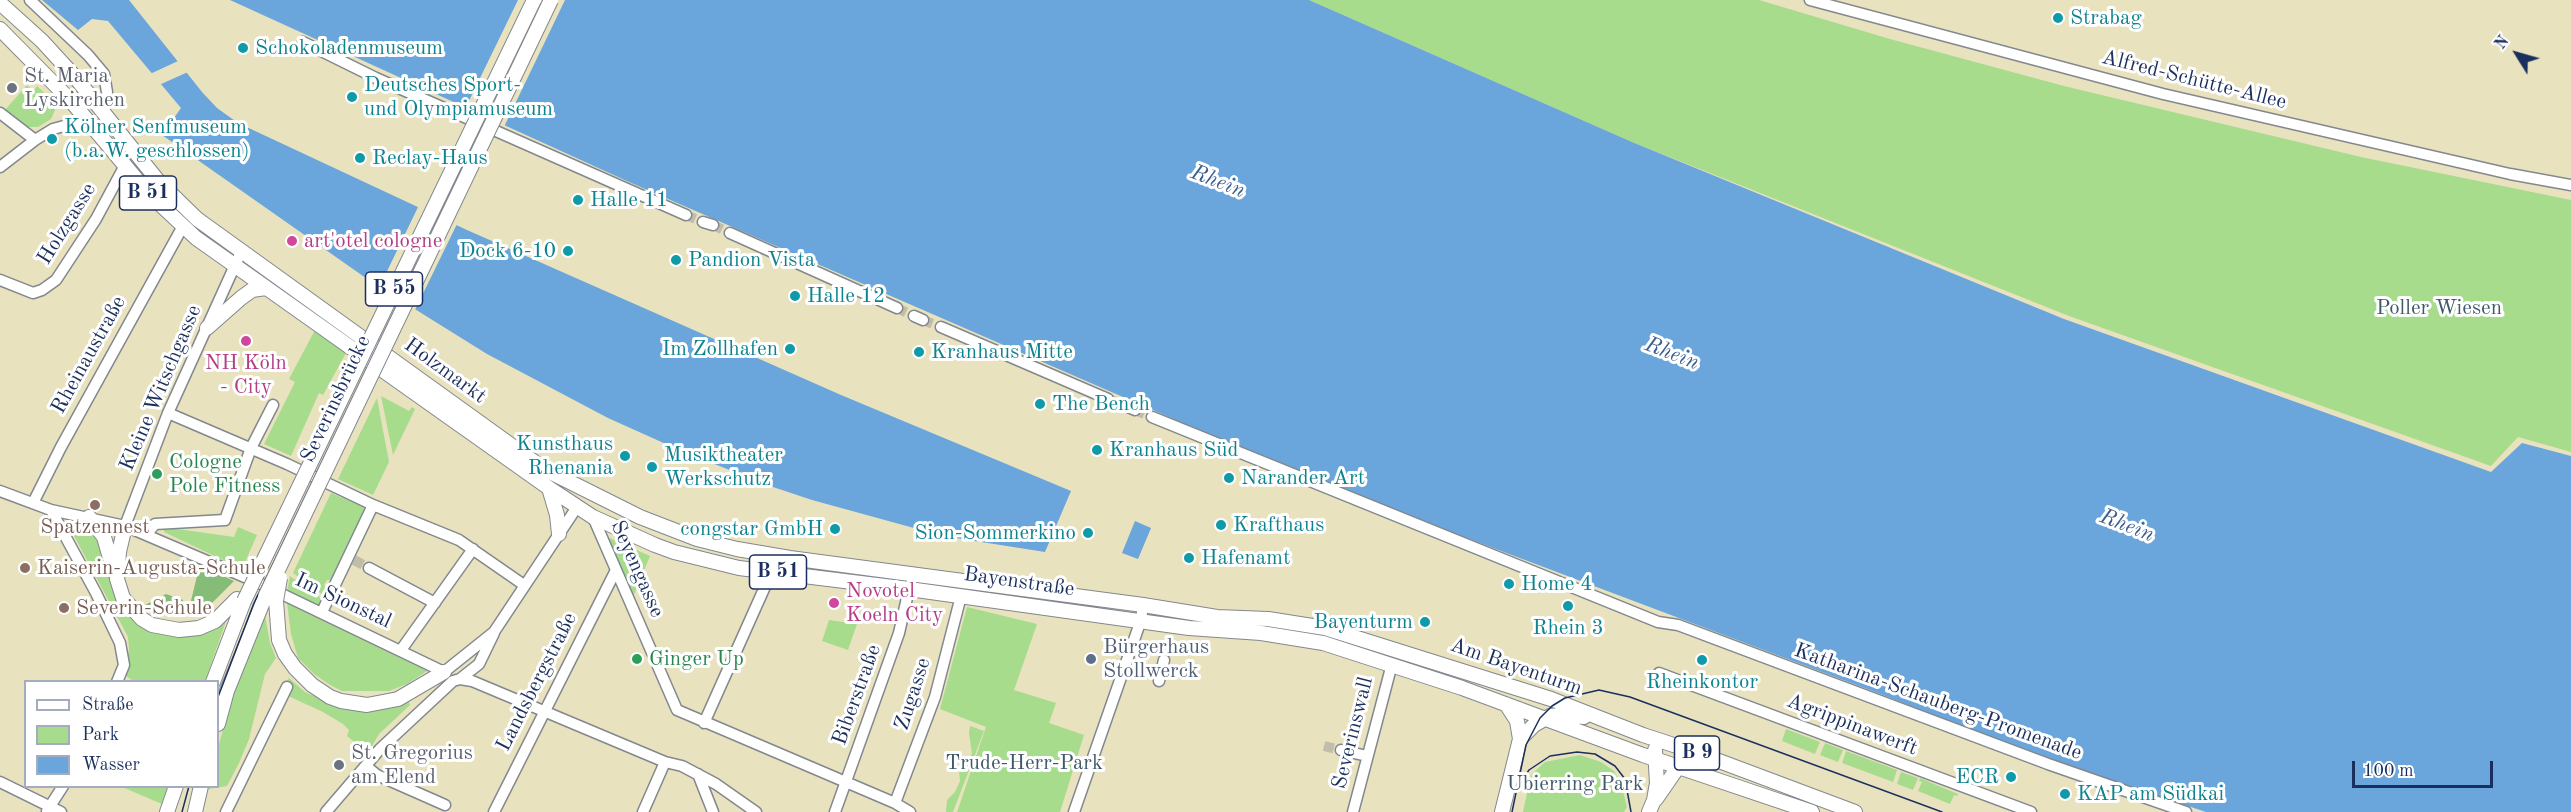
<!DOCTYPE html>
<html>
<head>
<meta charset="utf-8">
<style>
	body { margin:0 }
	#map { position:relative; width:2571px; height:812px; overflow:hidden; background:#e9e2be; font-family:"Old Standard TT",serif }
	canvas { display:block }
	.legend { position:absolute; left:24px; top:680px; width:195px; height:108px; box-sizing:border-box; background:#fff; border:2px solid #a4acbf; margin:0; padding:8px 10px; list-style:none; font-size:18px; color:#1b2f5e }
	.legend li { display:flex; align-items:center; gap:12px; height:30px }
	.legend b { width:30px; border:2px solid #a4acbf }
	.north { position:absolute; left:2487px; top:24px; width:60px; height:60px; -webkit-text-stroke:4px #fff; paint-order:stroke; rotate:307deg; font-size:16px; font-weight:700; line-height:24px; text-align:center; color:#1b2f5e }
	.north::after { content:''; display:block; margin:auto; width:21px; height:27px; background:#1b2f5e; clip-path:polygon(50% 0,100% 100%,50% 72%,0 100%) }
	.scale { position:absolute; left:2352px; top:761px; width:141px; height:27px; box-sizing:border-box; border:3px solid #1b2f5e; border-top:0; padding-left:8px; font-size:18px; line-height:21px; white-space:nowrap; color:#1b2f5e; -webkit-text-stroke:4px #fff; paint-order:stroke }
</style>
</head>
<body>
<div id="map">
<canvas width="2571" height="812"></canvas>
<ul class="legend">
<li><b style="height:8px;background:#fff"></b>Straße</li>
<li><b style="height:16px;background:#a7dc8d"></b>Park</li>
<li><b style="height:16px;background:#6aa5db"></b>Wasser</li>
</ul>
<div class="north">N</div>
<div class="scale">100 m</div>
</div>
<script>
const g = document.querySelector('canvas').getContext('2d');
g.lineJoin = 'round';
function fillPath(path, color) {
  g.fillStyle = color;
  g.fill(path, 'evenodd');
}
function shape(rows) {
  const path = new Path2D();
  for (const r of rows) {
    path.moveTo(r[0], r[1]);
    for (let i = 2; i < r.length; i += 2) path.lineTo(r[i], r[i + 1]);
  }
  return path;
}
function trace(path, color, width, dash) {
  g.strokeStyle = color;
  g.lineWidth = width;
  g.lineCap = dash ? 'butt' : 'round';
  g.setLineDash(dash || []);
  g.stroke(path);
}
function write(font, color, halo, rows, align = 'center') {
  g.font = font + ' "Old Standard TT",serif';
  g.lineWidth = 6;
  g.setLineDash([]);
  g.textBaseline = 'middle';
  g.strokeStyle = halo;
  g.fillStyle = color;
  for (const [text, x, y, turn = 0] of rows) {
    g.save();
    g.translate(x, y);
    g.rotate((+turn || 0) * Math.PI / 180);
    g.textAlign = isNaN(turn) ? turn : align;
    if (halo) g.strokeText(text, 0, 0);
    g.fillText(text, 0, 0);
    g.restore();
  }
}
const green = shape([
	[1309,0,1759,0,1890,39,2064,86,2361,157,2571,200,2571,452,2518,437,2491,466,2069,316,1632,142],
	[27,85,33,91,37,86,54,102,55,110,51,119,38,127,26,127,4,111],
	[316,328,344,348,346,353,323,395,319,393,291,456,264,444,295,382,289,379],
	[381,396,409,411,412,407,415,409,393,455],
	[377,398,389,462,373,495,338,479],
	[331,493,364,507,365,513,332,580,327,580,324,585,329,591,326,597,293,573],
	[74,526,95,530,117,598,122,609,134,619,170,633,228,616,205,681,133,681,125,675,129,649,128,637,72,532],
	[164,527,234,537,238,527,257,535,242,569,164,532],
	[603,535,650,556,633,597],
	[290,576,324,600,320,608,287,591],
	[287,603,427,671,407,684,389,691,342,691,330,685,314,674,298,658,291,634],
	[967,607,1037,624,1014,690,1056,703,1049,723,1084,735,1060,812,957,812,986,727,940,709],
	[264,610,270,643,276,658,265,674,249,739,239,763,227,786,208,789,208,787,218,786,218,748,233,693],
	[829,620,857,624,848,650,822,641],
	[289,678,305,692,343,709,366,711,408,700,410,705,379,734,368,753,347,736,349,730,343,724,323,712,286,695,290,686,287,681],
	[970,726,984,731,953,812,946,812,947,800,955,792,960,781,959,771,972,754,969,733],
	[1786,729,1820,742,1815,754,1782,741],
	[1825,743,1843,750,1838,762,1820,755],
	[1846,751,1897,770,1893,782,1842,763],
	[1580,755,1601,762,1614,771,1621,783,1627,807,1624,812,1523,812,1531,775,1545,762],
	[1901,772,1918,778,1913,790,1897,784],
	[1920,778,1958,794,1957,796,1954,795,1950,804,1918,791,1922,782,1919,781],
	[122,787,167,787,162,804]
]);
const forest = shape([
	[208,569,234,581,211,604,201,610,191,611,189,609,197,576,200,571],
	[166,594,183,600,178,617,159,613,145,605]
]);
const water = shape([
	[42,0,129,0,202,92,217,108,238,123,467,230,841,395,1071,491,1045,552,943,536,812,500,767,485,677,449,608,418,487,354,373,283,162,135,181,108,108,21,92,19,78,30],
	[230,0,1309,0,1632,142,2064,319,2491,472,2522,443,2571,456,2571,812,2206,812,2032,754,1883,695,1358,497,1201,431,629,182],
	[1135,521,1151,528,1138,559,1122,553]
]);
const pier = shape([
	[518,0,565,0,503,129,464,111],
	[178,61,188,72,159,85,150,74],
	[419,205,458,222,414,312,378,290]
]);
const minorTunnel = shape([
	[686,215,703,222],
	[713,225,730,233],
	[897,308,914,316],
	[923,320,941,327],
	[1108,399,1126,406],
	[1135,410,1152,417],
	[354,560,369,568],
	[1324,746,1341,750]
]);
const minor = shape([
	[30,0,88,55,104,74,107,92],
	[1810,0,2163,94,2510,174,2571,185],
	[303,42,376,78,686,215],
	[0,113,35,140],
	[0,167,35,140,53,129,86,120],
	[703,222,713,225],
	[730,233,897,308],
	[0,280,33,293,42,290,56,280,96,219,124,167],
	[914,316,923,320],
	[941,327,1108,399],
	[1126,406,1135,410],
	[168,413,287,464,373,505,459,540,524,585],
	[1152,417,1658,622,1678,625,2048,764,2186,812],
	[0,491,51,510,125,526,261,584,444,672,494,632,577,507],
	[33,503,61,447,183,226],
	[51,510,96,593,120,643,124,665,117,682],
	[593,517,677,710,895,803,910,812],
	[125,526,168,413,241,252],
	[146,535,155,524,225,520,251,448,273,405],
	[369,568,435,603],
	[322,612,373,505],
	[401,650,473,549],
	[1659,673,2031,812],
	[460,679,472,681,665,762,682,766,716,784,756,812],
	[1159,681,1164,660],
	[704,723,772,571],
	[1341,750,1367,756],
	[366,766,377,775,445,805],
	[698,774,713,812],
	[0,782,61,812],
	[895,803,935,697,961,596],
	[47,811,63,786],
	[226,812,287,687],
	[326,812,380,749,453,681,460,679,479,664,494,633],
	[494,812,616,570],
	[643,812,665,762],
	[835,812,899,633,909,589],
	[1074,812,1141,620,1143,605],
	[1353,812,1392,664]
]);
const major = shape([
	[0,3,42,41,75,77,159,182,197,219,544,469,640,517,697,539,737,549,790,558,1143,605,1217,617,1268,619,1325,628,1551,699,1643,735,1695,752,1855,812],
	[0,29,72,102,148,193,196,238,549,488,593,517,655,545,674,552,739,568,909,589,1189,628,1261,633,1323,643,1462,688,1643,755,1812,812],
	[207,328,241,298,252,290,266,288],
	[549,488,557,515,559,534],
	[89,517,104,537,114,572],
	[125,526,119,552,117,579,123,598,142,619,152,625,179,630,199,628,215,621,237,599],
	[276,601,279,640,285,654,295,668,312,685,330,697,341,701,367,705,398,699,444,672],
	[213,682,244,601],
	[218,724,227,691,265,597],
	[1520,739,1534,725,1550,716,1561,715,1584,717],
	[1656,799,1676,770,1684,767],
	[167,812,176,786],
	[195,812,201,786],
	[1502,812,1520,739,1517,721,1506,704],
	[1649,812,1654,800,1657,783,1655,750]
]);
const tram = shape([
	[218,697,254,603,544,0],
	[1520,783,1529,770,1550,756,1577,752,1595,754,1615,766,1625,779,1631,812],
	[182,812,189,786],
	[1512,812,1526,745,1540,718,1552,706,1565,698,1599,690,1630,697,1942,812]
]);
const majorBridge = shape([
	[265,597,551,0],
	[244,601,534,0],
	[276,601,280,578]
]);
const markers = [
	[2058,18,6,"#0f9aa8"],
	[243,48,6,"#0f9aa8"],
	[12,88,6,"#6b7280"],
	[352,97,6,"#0f9aa8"],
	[52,139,6,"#0f9aa8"],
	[360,158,6,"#0f9aa8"],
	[578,200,6,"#0f9aa8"],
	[292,241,6,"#d1479c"],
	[568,251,6,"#0f9aa8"],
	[676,260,6,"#0f9aa8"],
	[795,296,6,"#0f9aa8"],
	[246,341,6,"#d1479c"],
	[790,349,6,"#0f9aa8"],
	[919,352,6,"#0f9aa8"],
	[1040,404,6,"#0f9aa8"],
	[1097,450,6,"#0f9aa8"],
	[625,456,6,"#0f9aa8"],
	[652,467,6,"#0f9aa8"],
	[157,474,6,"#2e9e5b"],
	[1229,478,6,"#0f9aa8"],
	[95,505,6,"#8d6e63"],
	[1221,525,6,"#0f9aa8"],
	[835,529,6,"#0f9aa8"],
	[1088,533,6,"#0f9aa8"],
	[1189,558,6,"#0f9aa8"],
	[25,568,6,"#8d6e63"],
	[1509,584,6,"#0f9aa8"],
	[834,603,6,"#d1479c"],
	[1568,606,6,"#0f9aa8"],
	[64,608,6,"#8d6e63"],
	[1425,622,6,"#0f9aa8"],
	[637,659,6,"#2e9e5b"],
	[1091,659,6,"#5c6f8a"],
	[1702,660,6,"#0f9aa8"],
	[339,765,6,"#6b7280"],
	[2011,777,6,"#0f9aa8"],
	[2065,794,6,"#0f9aa8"]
];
const shields = [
	[148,193,57],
	[394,289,57],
	[778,572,57],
	[1697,753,45]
];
const shieldNames = [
	["B 51",148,193],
	["B 55",394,289],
	["B 51",778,572],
	["B 9",1697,753]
];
const cultureNames = [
	["Strabag",2070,18],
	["Schokoladenmuseum",255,48],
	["Deutsches Sport-",364,85],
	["und Olympiamuseum",364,109],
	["Kölner Senfmuseum",64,127],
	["(b.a.W. geschlossen)",64,151],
	["Reclay-Haus",372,158],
	["Halle 11",590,200],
	["Dock 6-10",556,251,"right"],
	["Pandion Vista",688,260],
	["Halle 12",807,296],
	["Im Zollhafen",778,349,"right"],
	["Kranhaus Mitte",931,352],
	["The Bench",1052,404],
	["Kunsthaus",613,444,"right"],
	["Rhenania",613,468,"right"],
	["Kranhaus Süd",1109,450],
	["Musiktheater",664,455],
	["Werkschutz",664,479],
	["Narander Art",1241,478],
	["Krafthaus",1233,525],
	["congstar GmbH",823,529,"right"],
	["Sion-Sommerkino",1076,533,"right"],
	["Hafenamt",1201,558],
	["Home 4",1521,584],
	["Bayenturm",1413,622,"right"],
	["Rhein 3",1568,628,"center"],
	["Rheinkontor",1702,682,"center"],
	["ECR",1999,777,"right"],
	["KAP am Südkai",2077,794]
];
const worshipNames = [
	["St. Maria",24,76],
	["Lyskirchen",24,100],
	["St. Gregorius",351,753],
	["am Elend",351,777]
];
const streetNames = [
	["Alfred-Schütte-Allee",2194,80,14],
	["Holzgasse",67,224,-58],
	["Rheinaustraße",89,355,-61],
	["Holzmarkt",445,371,36],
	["Kleine Witschgasse",161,388,-67],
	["Severinsbrücke",336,399,-65],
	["Seyengasse",637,569,66],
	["Bayenstraße",1019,582,8],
	["Im Sionstal",343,601,25],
	["Am Bayenturm",1516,667,19],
	["Landsbergstraße",537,682,-63],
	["Zugasse",913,694,-72],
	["Biberstraße",857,695,-70],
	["Katharina-Schauberg-Promenade",1938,702,20],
	["Agrippinawerft",1852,725,21],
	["Severinswall",1353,733,-76]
];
const hotelNames = [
	["art'otel cologne",304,241],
	["NH Köln",246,363,"center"],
	["- City",246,387,"center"],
	["Novotel",846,591],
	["Koeln City",846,615]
];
const parkNames = [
	["Poller Wiesen",2439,308],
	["Trude-Herr-Park",1024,763],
	["Ubierring Park",1575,784]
];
const leisureNames = [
	["Cologne",169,462],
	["Pole Fitness",169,486],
	["Ginger Up",649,659]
];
const educationNames = [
	["Spatzennest",95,527,"center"],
	["Kaiserin-Augusta-Schule",37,568],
	["Severin-Schule",76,608]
];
const serviceNames = [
	["Bürgerhaus",1103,647],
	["Stollwerck",1103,671]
];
const waterNames = [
	["Rhein",1218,182,21],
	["Rhein",1672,354,21],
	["Rhein",2127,526,21]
];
fillPath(green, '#a7dc8d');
fillPath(forest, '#85bc78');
fillPath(water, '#6aa5db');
fillPath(pier, '#e9e2be');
trace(minorTunnel, '#c0beab', 10, [10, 5]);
trace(minor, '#82888e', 13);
trace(major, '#82888e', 16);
trace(minor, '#fff', 10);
trace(major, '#fff', 14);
trace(tram, '#1b2f5e', 1.5);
trace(majorBridge, '#82888e', 16, []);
trace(majorBridge, '#fff', 14);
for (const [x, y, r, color] of markers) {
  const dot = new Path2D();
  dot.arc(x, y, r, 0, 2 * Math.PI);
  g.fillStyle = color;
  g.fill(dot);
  trace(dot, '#fff', 2);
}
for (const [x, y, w] of shields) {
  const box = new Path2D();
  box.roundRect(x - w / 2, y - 17, w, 34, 4.5);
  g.fillStyle = '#fff';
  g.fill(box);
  trace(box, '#1b2f5e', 1.5);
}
write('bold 20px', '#1b2f5e', null, shieldNames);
write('21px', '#0d838f', '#fff', cultureNames, 'left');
write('21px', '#5b616d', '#fff', worshipNames, 'left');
write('21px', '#1b2f5e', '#fff', streetNames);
write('21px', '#b23c85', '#fff', hotelNames, 'left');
write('21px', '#3e5a6a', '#fff', parkNames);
write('21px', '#27864d', '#fff', leisureNames, 'left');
write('21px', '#785e54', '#fff', educationNames, 'left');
write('21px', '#4e5e75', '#fff', serviceNames, 'left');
write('italic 22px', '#3b5e90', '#fff', waterNames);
</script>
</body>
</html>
